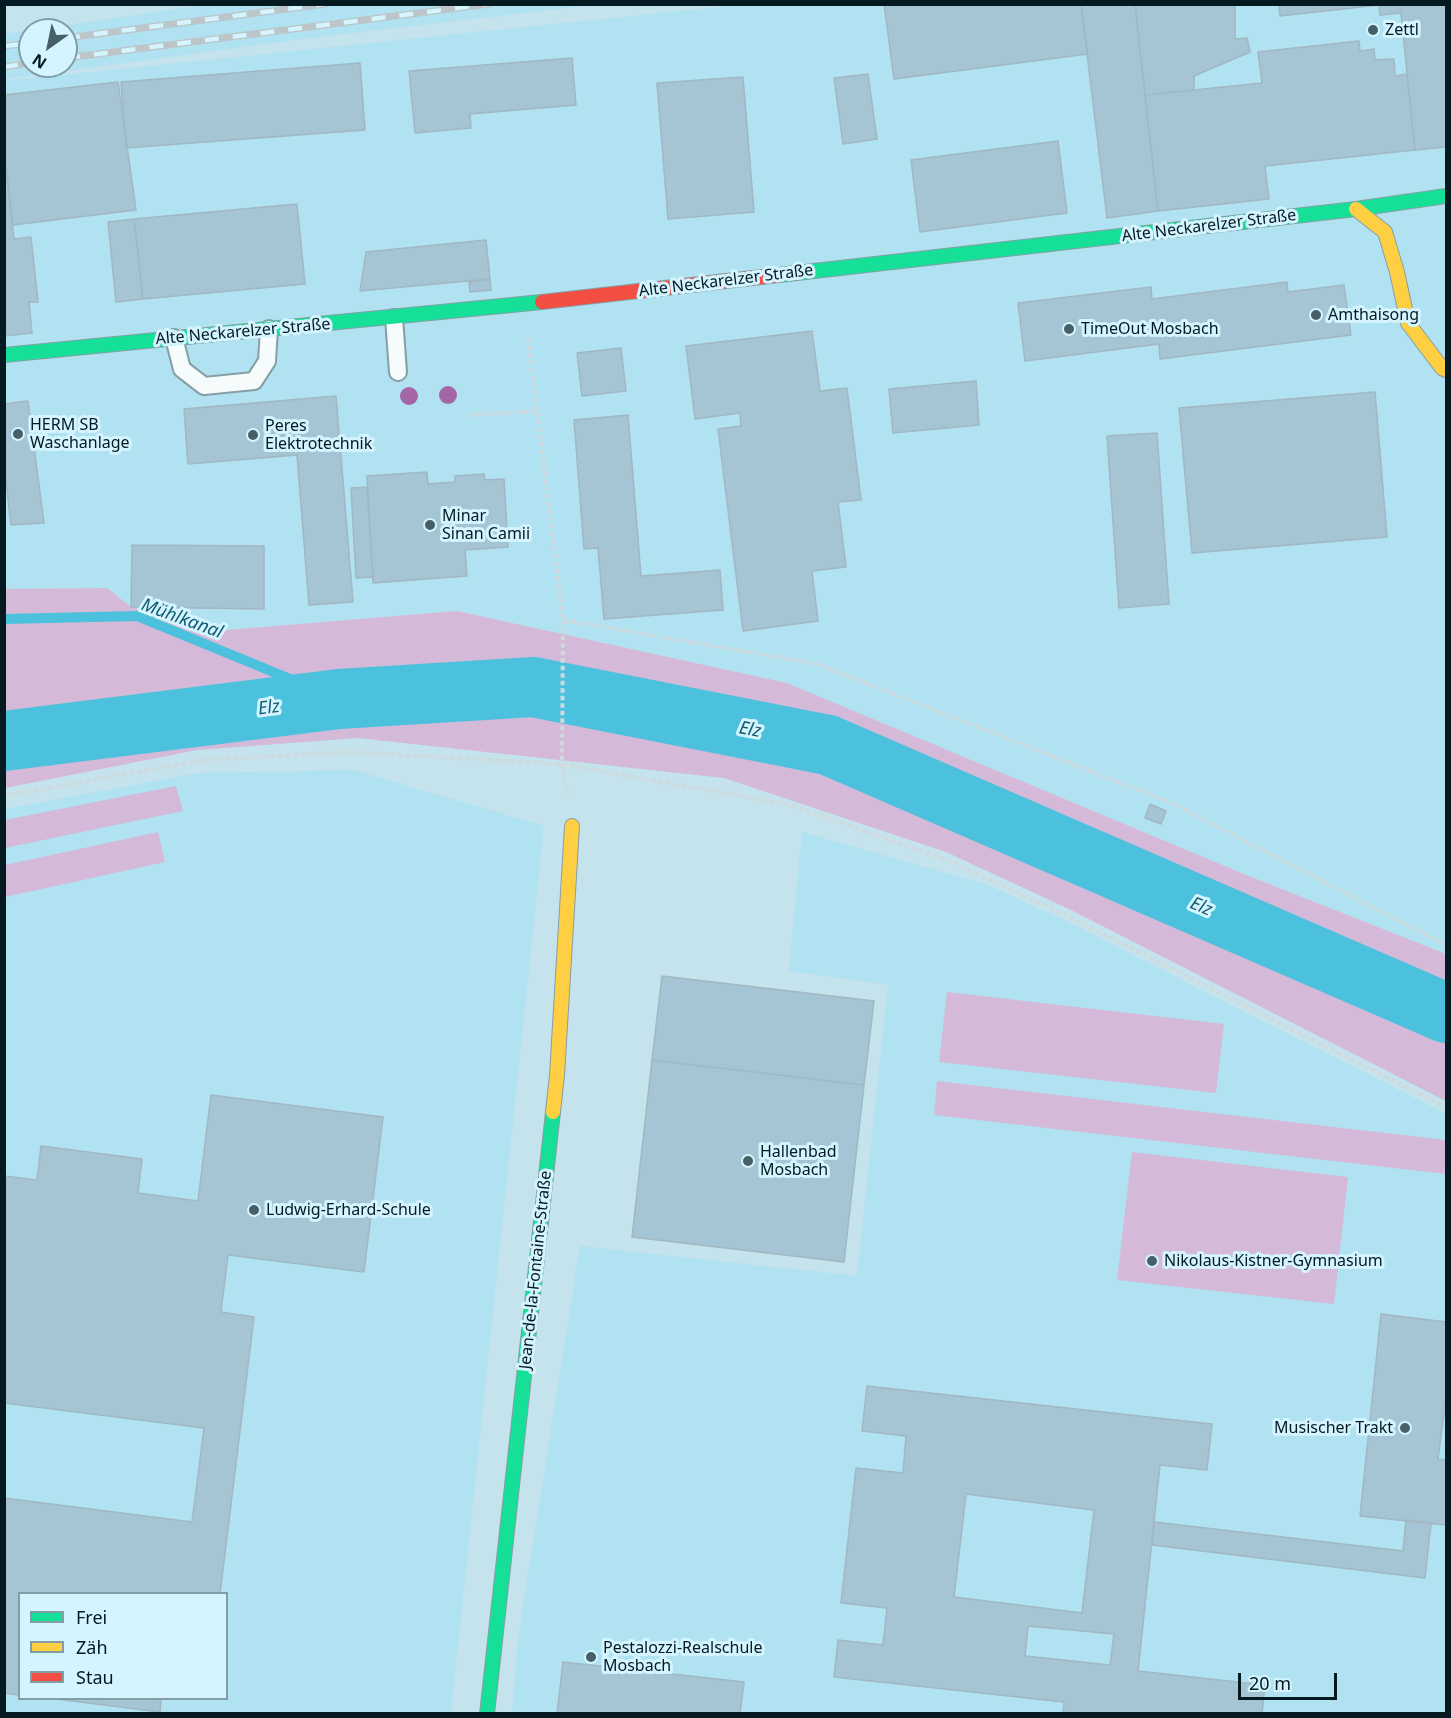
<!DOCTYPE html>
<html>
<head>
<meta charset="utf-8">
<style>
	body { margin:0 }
	#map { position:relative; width:1451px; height:1718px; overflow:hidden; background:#c4e3ec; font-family:"Noto Sans",sans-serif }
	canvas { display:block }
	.frame { position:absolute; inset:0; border:6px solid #041a20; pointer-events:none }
	.legend { position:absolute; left:18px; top:1592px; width:210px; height:108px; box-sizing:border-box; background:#d4f4ff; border:2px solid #819da6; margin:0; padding:8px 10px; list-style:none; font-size:18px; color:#041a20 }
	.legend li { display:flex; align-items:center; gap:12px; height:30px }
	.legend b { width:30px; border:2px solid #819da6 }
	.north { position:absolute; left:18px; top:18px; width:60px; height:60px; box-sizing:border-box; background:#d4f4ff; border:2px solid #819da6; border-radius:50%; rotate:213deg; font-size:16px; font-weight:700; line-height:24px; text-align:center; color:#041a20 }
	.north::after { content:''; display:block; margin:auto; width:21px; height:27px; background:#476067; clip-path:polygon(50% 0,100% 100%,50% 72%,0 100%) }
	.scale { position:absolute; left:1238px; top:1673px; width:99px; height:27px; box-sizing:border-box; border:3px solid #041a20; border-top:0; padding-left:8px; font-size:18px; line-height:21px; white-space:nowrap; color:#041a20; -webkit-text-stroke:4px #d4f4ff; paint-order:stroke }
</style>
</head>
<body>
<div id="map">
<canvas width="1451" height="1718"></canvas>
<div class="frame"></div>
<ul class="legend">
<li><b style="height:8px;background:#16e098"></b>Frei</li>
<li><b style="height:8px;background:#ffcf43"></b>Zäh</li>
<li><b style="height:8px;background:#f24e42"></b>Stau</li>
</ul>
<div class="north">N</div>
<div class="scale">20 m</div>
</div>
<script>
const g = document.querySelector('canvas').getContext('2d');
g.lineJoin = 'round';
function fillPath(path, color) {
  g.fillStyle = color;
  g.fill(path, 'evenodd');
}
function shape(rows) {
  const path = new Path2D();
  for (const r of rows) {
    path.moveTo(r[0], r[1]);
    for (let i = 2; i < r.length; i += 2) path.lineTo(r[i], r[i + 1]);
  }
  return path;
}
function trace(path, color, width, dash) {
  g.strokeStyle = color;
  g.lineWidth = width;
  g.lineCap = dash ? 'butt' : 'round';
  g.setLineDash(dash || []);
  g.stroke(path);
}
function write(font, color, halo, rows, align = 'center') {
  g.font = font + ' "Noto Sans",sans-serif';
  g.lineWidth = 6;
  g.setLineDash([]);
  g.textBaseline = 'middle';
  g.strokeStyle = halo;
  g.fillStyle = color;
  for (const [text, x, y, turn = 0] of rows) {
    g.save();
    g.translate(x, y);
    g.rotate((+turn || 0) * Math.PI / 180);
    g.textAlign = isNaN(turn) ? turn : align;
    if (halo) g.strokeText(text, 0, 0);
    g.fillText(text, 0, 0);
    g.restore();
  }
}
const built = shape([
	[204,5,204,4,592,5,319,37,5,79,5,34,30,30,30,66,66,66,66,30,32,30],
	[737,5,1446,5,1446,954,1244,874,787,683,457,611,213,631,131,607,107,588,5,589,4,81],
	[354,770,544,826,451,1713,5,1714,5,809,198,773],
	[20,1594,226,1594,226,1698,20,1698],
	[802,832,988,885,1066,921,1446,1114,1446,1713,512,1714,518,1638,580,1246,857,1276,888,985,789,971]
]);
const green = shape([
	[107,588,131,607,213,631,457,611,787,683,1244,874,1446,954,1446,1101,1069,909,946,852,724,778,358,738,197,750,5,788,5,589],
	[176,786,183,811,5,848,5,820],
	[158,832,165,862,5,897,5,865],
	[947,992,1224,1024,1216,1093,939,1062],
	[937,1081,1446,1140,1446,1174,934,1115],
	[1132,1152,1348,1177,1334,1304,1117,1280]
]);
const stream = shape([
	[4,619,137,616,339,699]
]);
const river = shape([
	[4,741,339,699,533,687,828,745,1446,1013]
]);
const building = shape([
	[884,4,1081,4,1088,54,894,79,884,4],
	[1081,4,1135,4,1158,211,1107,218,1081,4],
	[1235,4,1235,39,1247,38,1250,52,1194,76,1194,90,1145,95,1135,5,1235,4],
	[1279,4,1400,4,1401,13,1380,15,1379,5,1280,16,1279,4],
	[1400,4,1446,4,1446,147,1415,150,1400,4],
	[1359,41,1360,51,1374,49,1375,60,1394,59,1395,76,1407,74,1415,150,1265,166,1269,199,1158,211,1145,95,1262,83,1258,52,1359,41],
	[572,58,576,105,470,114,471,128,415,133,409,71,572,58],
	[360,63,365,130,126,148,121,82,360,63],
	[868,74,877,139,843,144,834,78,868,74],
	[743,77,754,212,668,219,657,83,743,77],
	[118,82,136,210,13,225,4,150,4,95,118,82],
	[1058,141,1067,213,920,232,911,160,1058,141],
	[4,150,14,239,31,237,38,302,29,302,32,333,4,336,4,150],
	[297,204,305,284,143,299,134,219,297,204],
	[134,219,143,299,116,302,108,222,134,219],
	[486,240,490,279,360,291,366,252,486,240],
	[490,279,491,290,470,292,469,282,490,279],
	[1287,282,1288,292,1344,285,1351,335,1160,359,1159,344,1025,361,1018,303,1151,287,1152,299,1287,282],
	[812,331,820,391,847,388,861,500,838,502,846,567,812,571,818,621,743,631,718,429,741,426,740,413,695,419,686,346,812,331],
	[621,348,626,391,582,396,577,353,621,348],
	[976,381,979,425,893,433,889,389,976,381],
	[1375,392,1387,537,1192,553,1179,408,1375,392],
	[336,396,353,602,309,605,297,455,188,464,184,409,336,396],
	[28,401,44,523,11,525,4,464,4,404,28,401],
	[628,415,641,576,720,570,723,610,604,619,598,548,584,549,574,420,628,415],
	[1157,433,1169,604,1119,608,1107,436,1157,433],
	[427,472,428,484,455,482,455,476,484,474,485,480,504,479,508,547,465,550,467,576,373,583,367,476,427,472],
	[367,487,373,577,356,578,351,488,367,487],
	[132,545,264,546,264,609,131,607,132,545],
	[1150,804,1166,811,1161,824,1145,818,1150,804],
	[662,976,874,1001,864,1085,652,1060,662,976],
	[652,1060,864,1085,844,1262,632,1237,652,1060],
	[211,1095,383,1117,364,1272,228,1255,221,1312,254,1317,220,1594,20,1594,20,1695,4,1693,4,1498,192,1522,204,1428,4,1403,4,1176,37,1180,41,1146,142,1159,138,1193,198,1201,211,1095],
	[1381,1314,1446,1322,1446,1398,1438,1459,1446,1460,1446,1525,1360,1516,1381,1314],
	[867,1386,1212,1424,1207,1470,1160,1465,1138,1671,1265,1685,1262,1714,1063,1714,1064,1702,834,1677,838,1640,883,1645,887,1608,841,1603,856,1468,903,1473,906,1436,862,1431,867,1386],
	[966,1494,1094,1510,1082,1613,954,1597,966,1494],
	[1028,1626,1114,1634,1110,1665,1025,1656,1028,1626],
	[1406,1520,1431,1523,1425,1578,1152,1545,1154,1522,1403,1551,1406,1520],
	[563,1662,744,1682,740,1714,557,1714,563,1662],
	[48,1698,161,1698,160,1712,48,1698]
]);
const path = shape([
	[528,338,563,620,562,764,567,795],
	[470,415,537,411],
	[563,620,817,664,1172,803,1446,945],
	[4,796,205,760,349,752,562,764,790,805,952,862,1071,918,1446,1107]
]);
const lane = shape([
	[394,318,398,372],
	[174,338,182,369,204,386,254,381,267,361,269,329]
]);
const fast = shape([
	[779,275,1356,209,1446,196],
	[4,355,542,302],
	[487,1714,553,1112]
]);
const slow = shape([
	[1356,209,1385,232,1397,272,1408,323,1442,368,1446,370],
	[553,1112,557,1075,572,826]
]);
const jam = shape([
	[542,302,779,275]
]);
const rail = shape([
	[66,38,325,4],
	[4,46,30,43],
	[66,58,489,4],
	[4,67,30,63]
]);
const trees = [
	[448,395],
	[409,396]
];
const markers = [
	[1373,30,6,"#476067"],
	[1316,315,6,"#476067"],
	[1069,329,6,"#476067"],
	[18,434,6,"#476067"],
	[253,435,6,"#476067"],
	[430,525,6,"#476067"],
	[748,1161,6,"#476067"],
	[254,1210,6,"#476067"],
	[1152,1261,6,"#476067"],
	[1405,1428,6,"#476067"],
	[591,1657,6,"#476067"]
];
const poiNames = [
	["Zettl",1385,30],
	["Amthaisong",1328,315],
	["TimeOut Mosbach",1081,329],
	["HERM SB",30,425],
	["Waschanlage",30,443],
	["Peres",265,426],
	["Elektrotechnik",265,444],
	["Minar",442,516],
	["Sinan Camii",442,534],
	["Hallenbad",760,1152],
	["Mosbach",760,1170],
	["Ludwig-Erhard-Schule",266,1210],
	["Nikolaus-Kistner-Gymnasium",1164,1261],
	["Musischer Trakt",1393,1428,"right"],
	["Pestalozzi-Realschule",603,1648],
	["Mosbach",603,1666]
];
const streetNames = [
	["Alte Neckarelzer Straße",1209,226,-7],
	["Alte Neckarelzer Straße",726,281,-7],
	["Alte Neckarelzer Straße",243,332,-5],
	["Jean-de-la-Fontaine-Straße",536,1270,-84]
];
const waterNames = [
	["Mühlkanal",182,619,20],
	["Elz",269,708,-7],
	["Elz",750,730,11],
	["Elz",1201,907,23]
];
fillPath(built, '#b0e2f2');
fillPath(green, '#d4b9d8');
trace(stream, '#4cc1dd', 10);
trace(river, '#4cc1dd', 60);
fillPath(building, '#a5c5d5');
trace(building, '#a1b7c1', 1.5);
trace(lane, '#869ea5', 20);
trace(fast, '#869ea5', 16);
trace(slow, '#869ea5', 16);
trace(jam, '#869ea5', 16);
trace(path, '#d0dadd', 4, [4.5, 3]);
trace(lane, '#f6fbfc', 16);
trace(fast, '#16e098', 14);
trace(slow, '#ffcf43', 14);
trace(jam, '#f24e42', 14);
trace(rail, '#bcc5c7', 7);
trace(rail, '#d4f4ff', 4.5, [14]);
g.fillStyle = '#a566a7';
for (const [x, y] of trees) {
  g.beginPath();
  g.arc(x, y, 9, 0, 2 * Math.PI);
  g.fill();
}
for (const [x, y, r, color] of markers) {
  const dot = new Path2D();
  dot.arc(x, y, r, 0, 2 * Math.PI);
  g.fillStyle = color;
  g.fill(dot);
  trace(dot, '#d4f4ff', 2);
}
write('16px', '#041a20', '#d4f4ff', poiNames, 'left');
write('16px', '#041a20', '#d4f4ff', streetNames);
write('italic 18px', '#105c6f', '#d4f4ff', waterNames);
</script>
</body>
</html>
